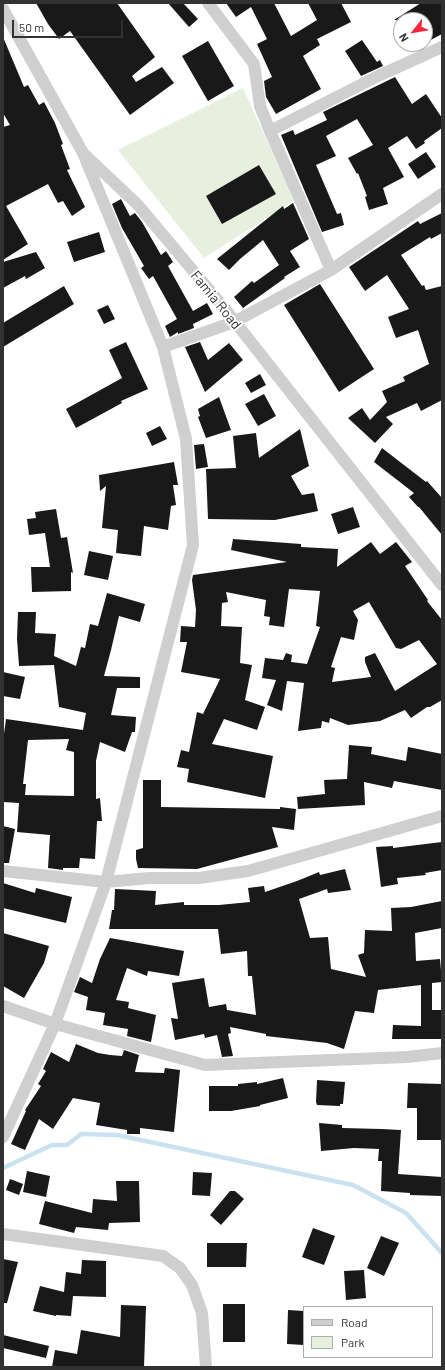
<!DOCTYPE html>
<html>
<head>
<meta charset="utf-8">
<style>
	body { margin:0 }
	#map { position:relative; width:445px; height:1370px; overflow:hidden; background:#fff; font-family:Barlow,sans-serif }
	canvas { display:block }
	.frame { position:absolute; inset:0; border:4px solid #323232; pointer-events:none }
	.legend { position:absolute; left:303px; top:1306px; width:130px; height:52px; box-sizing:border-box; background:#fff; border:1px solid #adadad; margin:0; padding:5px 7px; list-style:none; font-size:12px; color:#323232 }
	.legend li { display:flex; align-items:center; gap:8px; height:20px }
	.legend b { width:20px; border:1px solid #adadad }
	.north { position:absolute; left:393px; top:12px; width:40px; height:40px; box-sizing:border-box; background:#fff; border:1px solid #adadad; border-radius:50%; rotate:239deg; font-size:11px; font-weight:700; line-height:16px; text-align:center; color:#323232 }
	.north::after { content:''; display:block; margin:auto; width:14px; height:18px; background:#f6273c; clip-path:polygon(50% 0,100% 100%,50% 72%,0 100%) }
	.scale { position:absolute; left:12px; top:20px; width:111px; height:18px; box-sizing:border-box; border:2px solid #323232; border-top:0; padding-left:5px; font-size:12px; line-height:14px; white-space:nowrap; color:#323232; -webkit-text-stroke:3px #fff; paint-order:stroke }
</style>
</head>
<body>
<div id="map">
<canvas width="445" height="1370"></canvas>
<div class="frame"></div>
<ul class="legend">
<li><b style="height:5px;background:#cfcfcf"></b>Road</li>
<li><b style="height:11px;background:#e8efdf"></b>Park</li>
</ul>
<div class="north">N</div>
<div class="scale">50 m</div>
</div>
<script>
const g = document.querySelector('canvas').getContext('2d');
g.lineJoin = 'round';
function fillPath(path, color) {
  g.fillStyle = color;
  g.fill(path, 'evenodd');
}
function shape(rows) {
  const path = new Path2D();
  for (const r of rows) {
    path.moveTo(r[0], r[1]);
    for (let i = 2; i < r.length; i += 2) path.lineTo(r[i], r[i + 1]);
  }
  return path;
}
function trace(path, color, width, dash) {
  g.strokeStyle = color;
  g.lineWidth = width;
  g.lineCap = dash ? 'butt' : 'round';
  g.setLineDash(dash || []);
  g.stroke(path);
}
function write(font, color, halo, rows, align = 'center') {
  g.font = font + ' Barlow,sans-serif';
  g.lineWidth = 4;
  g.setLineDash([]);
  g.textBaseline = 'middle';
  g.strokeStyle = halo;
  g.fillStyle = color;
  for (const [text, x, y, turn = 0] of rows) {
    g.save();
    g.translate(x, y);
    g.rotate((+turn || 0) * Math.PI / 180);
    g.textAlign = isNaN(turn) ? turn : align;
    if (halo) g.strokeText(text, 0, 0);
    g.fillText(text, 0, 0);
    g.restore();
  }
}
const green = shape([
	[243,88,290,191,293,201,204,258,118,150]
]);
const stream = shape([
	[3,1168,52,1145,67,1145,81,1134,117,1135,353,1185,406,1213,442,1253]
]);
const building = shape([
	[36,3,117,3,155,57,132,76,136,82,162,67,174,83,130,115,70,31,59,39,48,24],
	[168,3,183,3,198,19,189,27],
	[226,3,274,3,291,36,317,20,308,3,341,3,351,22,317,39,320,45,303,56,321,89,276,114,266,97,264,81,272,77,257,44,267,39,251,7,236,17],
	[421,3,442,3,442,34,425,43,425,20,394,20],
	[3,37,24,87,28,85,39,105,44,102,55,123,63,144,61,145,70,169,67,170,85,207,72,216,63,201,58,203,48,184,6,206,28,244,3,260,3,127,10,125,3,113],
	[362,40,377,62,380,60,383,66,361,76,345,51],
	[208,41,234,86,208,101,182,56],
	[395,77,412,104,426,94,442,118,442,128,424,141,425,143,416,149,407,136,388,148,404,177,383,188,388,204,369,210,365,197,367,196,358,173,357,174,348,158,373,145,357,119,326,136,336,156,316,165,337,214,341,213,344,225,322,232,281,135,293,130,295,135,327,120,323,112],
	[426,152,436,167,418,179,408,164],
	[259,165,276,194,222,224,206,196],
	[121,199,130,216,135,213,142,222,161,255,166,251,173,262,168,266,193,311,207,303,213,314,193,324,194,328,178,334,178,332,170,337,165,326,177,319,153,276,149,279,141,268,144,266,122,228,112,204],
	[293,203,309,239,290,251,300,267,284,277,285,278,243,308,234,297,252,281,254,283,279,265,263,240,240,259,229,270,217,259,283,206,284,209],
	[442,213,442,233,431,239,430,237,401,255,422,286,424,285,426,290,442,286,442,400,421,411,417,403,386,417,393,424,375,443,348,418,362,408,370,420,387,402,382,391,405,381,403,377,429,364,418,330,396,338,388,317,409,309,387,275,365,291,349,267,418,221,420,224],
	[99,232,105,252,74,262,67,242],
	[36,252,45,268,26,279,25,276,3,288,3,262],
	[320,284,374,369,339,392,284,305],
	[64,286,74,304,3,347,3,323],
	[108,305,115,319,104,324,97,310],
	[126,342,148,389,121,401,122,403,76,428,66,409,122,378,109,350],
	[200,342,208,360,229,343,243,360,205,392,185,347],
	[260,374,266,385,251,393,245,383],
	[264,394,276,416,258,426,245,404],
	[219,397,231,430,206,438,198,417,200,416,198,409],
	[160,426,167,439,152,446,146,433],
	[300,429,309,466,291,476,302,495,314,493,318,511,275,520,208,519,206,469,236,468,233,436,256,433,259,458],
	[204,444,208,467,196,469,194,445],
	[382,448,426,482,427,481,442,498,442,535,419,507,418,507,409,497,414,493,374,462],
	[174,462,178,485,173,485,176,505,171,506,168,530,144,526,141,556,116,553,118,530,102,528,106,486,100,491,99,475],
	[353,507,360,527,338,534,331,514],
	[56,509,61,538,67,537,73,573,71,572,71,591,32,592,31,567,50,567,45,533,29,535,27,519,36,518,35,512],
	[233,539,301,544,301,547,338,549,337,567,371,542,380,554,396,542,412,562,405,566,428,600,427,601,442,620,442,700,430,707,427,707,411,718,405,710,380,721,348,725,330,718,329,723,322,721,321,728,298,731,304,683,287,681,282,711,267,705,276,680,262,678,265,658,283,660,286,653,292,655,291,662,307,664,320,627,316,626,320,591,289,589,284,627,269,625,270,617,264,616,266,600,226,592,228,602,222,603,221,626,242,627,240,663,252,665,245,700,265,707,257,730,224,719,212,744,273,756,265,798,187,782,189,769,177,767,181,750,189,752,197,712,203,714,220,679,181,672,187,642,180,642,181,626,195,627,196,610,192,580,193,575,287,562,231,550],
	[369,602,396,648,401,649,419,640,437,664,395,691,375,653,365,657,365,662,371,677,332,682,335,668,331,667,341,637,354,640,358,620,353,611],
	[89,551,113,556,108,580,84,575],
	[107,593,145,604,140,622,119,616,111,650,104,676,140,677,140,688,117,688,111,715,136,717,135,732,132,732,125,752,100,742,96,761,96,799,100,798,102,821,97,821,95,859,80,858,79,868,63,868,63,870,48,868,50,835,17,832,19,803,3,802,3,741,6,719,83,730,86,713,59,707,54,665,19,666,17,639,18,612,36,612,35,633,56,634,54,656,76,666,81,647,85,648,90,624,98,626],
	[69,739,66,750,74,752,74,796,25,795,26,784,23,784,28,740],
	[3,672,25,677,20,699,3,696],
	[349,745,372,747,371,754,406,761,408,747,442,754,442,790,394,781,392,788,364,782,365,805,298,809,297,797,325,794,324,780,347,779],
	[143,780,161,780,161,807,280,809,280,807,296,809,294,830,272,827,278,847,197,869,138,868,136,859,136,850,143,848],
	[3,826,15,829,9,863,3,863],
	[442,842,442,870,425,873,426,875,397,878,398,884,381,887,376,847,393,846,393,848],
	[345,869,351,890,328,893,327,889,299,899,310,938,328,937,331,969,366,977,358,955,364,953,365,930,392,931,391,908,411,907,442,901,442,928,415,933,416,961,440,959,442,982,432,983,432,1010,442,1010,442,1039,392,1039,393,1025,421,1026,421,985,378,990,374,1013,355,1011,344,1049,327,1043,266,1036,266,1034,230,1027,231,1033,228,1034,233,1056,222,1057,217,1035,205,1038,204,1034,175,1040,171,1018,178,1019,172,983,204,978,209,1007,226,1004,227,1010,256,1015,252,976,248,976,247,951,221,954,218,929,109,929,112,910,114,910,115,889,156,891,155,905,184,902,184,905,219,905,250,902,248,888,264,886,265,892,297,881,319,872,320,875],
	[3,883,35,893,36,888,72,897,66,923,3,908],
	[3,933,49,946,44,963,24,998,3,986],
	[110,938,184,951,179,976,148,971,147,976,127,968,116,1000,129,1002,128,1008,156,1015,151,1042,127,1036,128,1029,103,1025,105,1013,86,1010,88,997,74,992,80,977,92,983,100,959],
	[76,1044,98,1053,110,1055,122,1056,124,1050,139,1055,135,1072,164,1073,165,1068,180,1070,174,1132,140,1128,140,1134,127,1134,127,1130,96,1125,100,1103,73,1098,53,1129,39,1119,25,1150,11,1144,26,1111,25,1110,41,1086,38,1084,46,1071,43,1069,51,1052,69,1062],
	[283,1078,288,1098,260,1105,260,1106,231,1111,209,1111,209,1086,238,1086,238,1084,257,1082,257,1084],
	[317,1080,345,1082,343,1104,340,1104,340,1106,317,1105,316,1102],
	[408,1083,442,1084,442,1140,417,1140,417,1108,407,1108],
	[319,1123,342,1125,342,1128,381,1129,401,1130,398,1174,442,1177,442,1196,410,1195,410,1193,381,1191,382,1161,378,1161,379,1149,354,1148,321,1151],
	[27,1171,50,1176,46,1197,23,1192],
	[193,1172,212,1173,210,1196,192,1195],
	[10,1179,23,1184,19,1195,6,1190],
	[116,1181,139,1181,140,1222,109,1223,108,1230,76,1227,74,1233,39,1224,45,1201,92,1213,93,1199,117,1201],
	[230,1191,235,1191,244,1199,221,1225,210,1215],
	[313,1228,335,1236,324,1265,302,1257],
	[381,1236,399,1243,384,1276,367,1268],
	[207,1243,247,1243,246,1267,207,1267],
	[3,1259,18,1262,7,1303,3,1303],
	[82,1260,106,1261,106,1297,73,1296,71,1316,56,1315,56,1316,33,1311,40,1286,64,1292,66,1272,81,1274],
	[364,1270,366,1298,346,1300,344,1271],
	[223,1304,245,1304,245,1342,223,1342],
	[121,1305,146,1306,144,1367,52,1367,55,1350,77,1354,81,1330,120,1337],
	[288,1310,304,1311,304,1345,287,1344],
	[3,1335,49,1346,46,1358,3,1348]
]);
const street = shape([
	[208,3,254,64,260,106,270,131,331,270],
	[3,9,83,153,138,205,221,304,442,585],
	[270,131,376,77,442,47],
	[163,347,234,322,331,270,442,194],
	[3,871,106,882,149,878,199,878,248,871,442,816],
	[3,1006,55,1024,205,1065,407,1057,442,1053],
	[3,1137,55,1024,106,882,193,545,186,439,163,347,83,153],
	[3,1234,163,1256,180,1268,192,1285,202,1313,206,1367]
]);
const streetNames = [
	["Famia Road",216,300,51]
];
fillPath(green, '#e8efdf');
trace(stream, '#cae2f0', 4.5);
fillPath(building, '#191919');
trace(street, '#cfcfcf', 12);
write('14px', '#323232', '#fff', streetNames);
</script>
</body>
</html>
